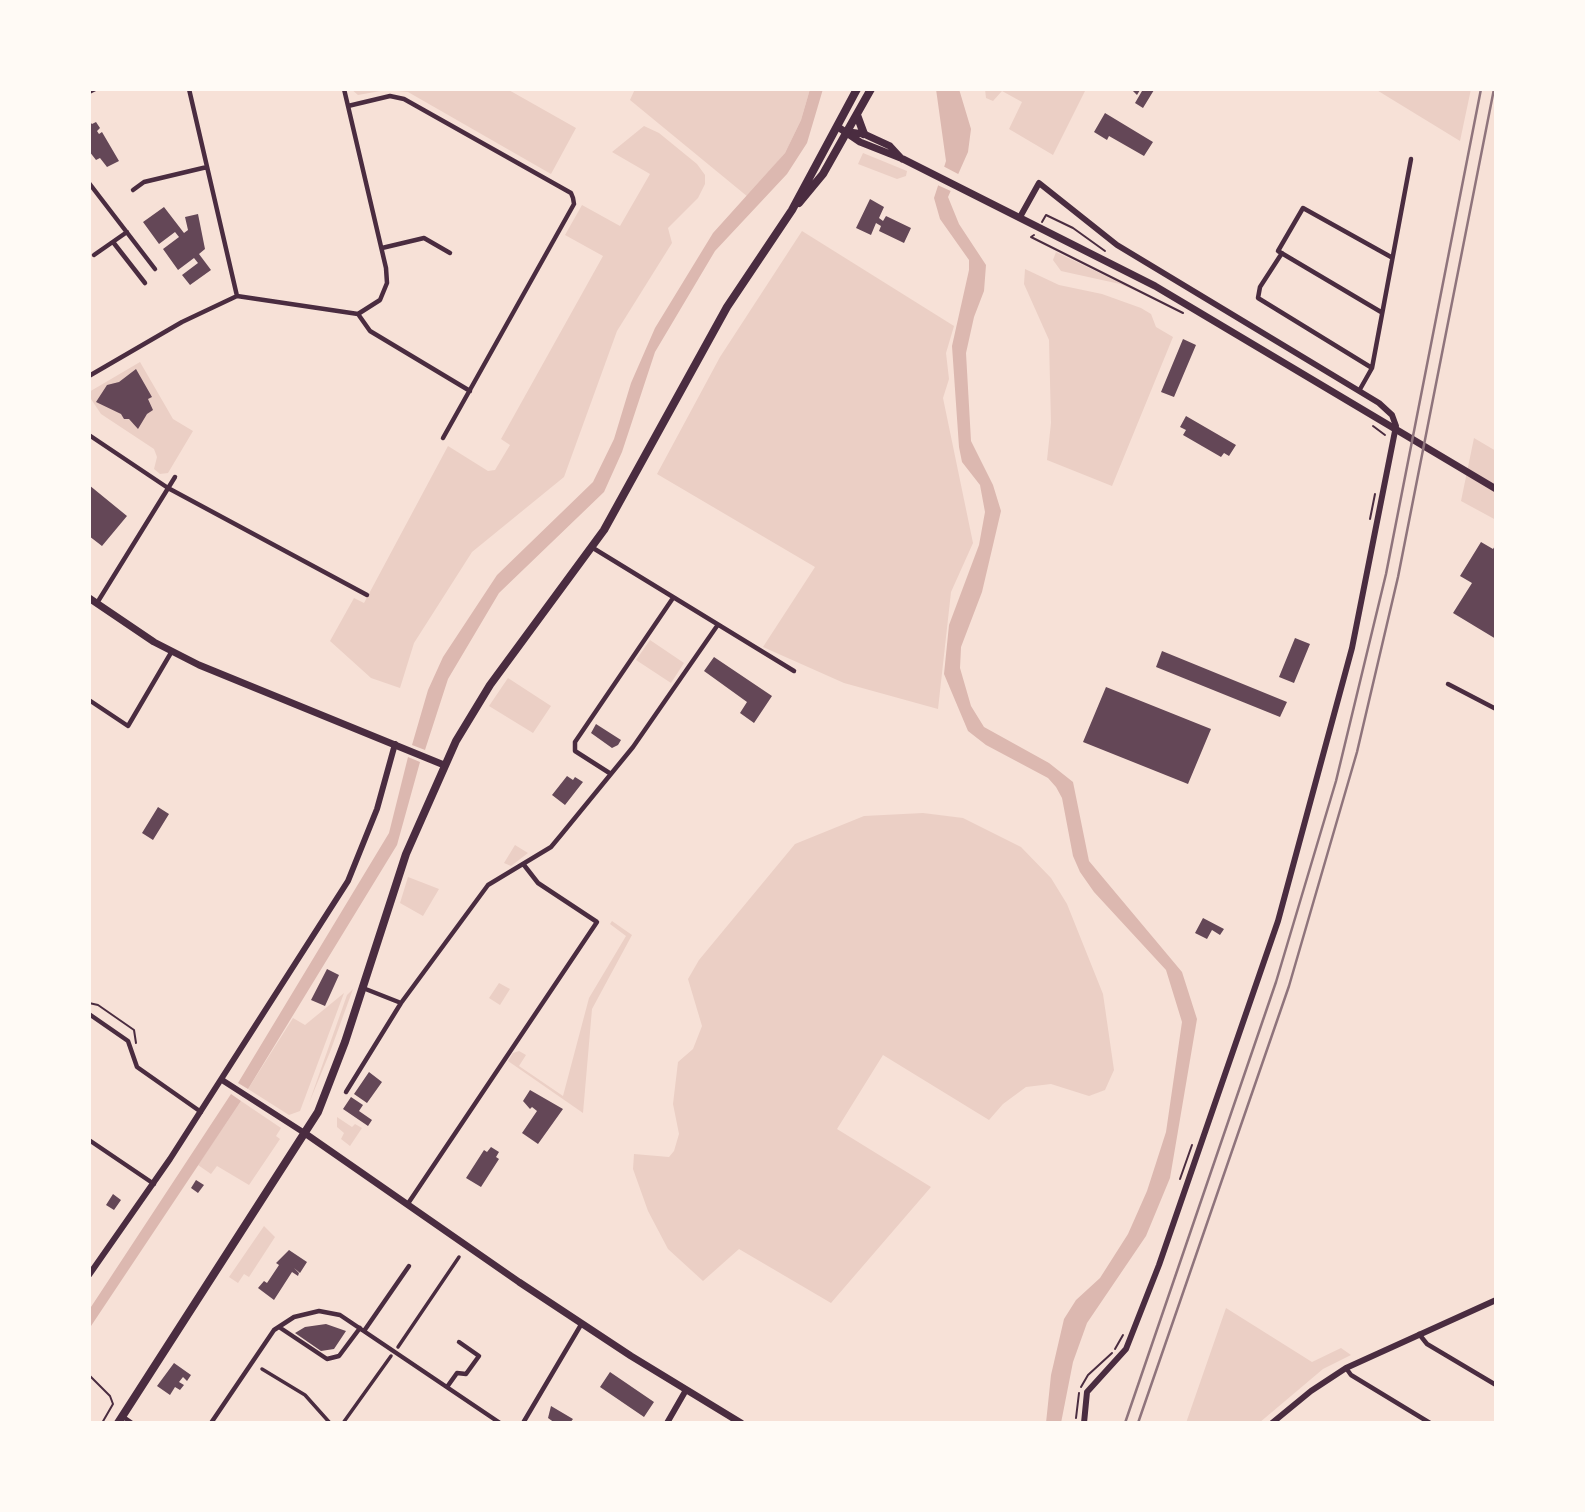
<!DOCTYPE html>
<html>
<head>
<meta charset="utf-8">
<style>
	body { margin:0 }
	#map { position:relative; width:1585px; height:1512px; overflow:hidden; background:#f7e1d7; font-family:Overpass,sans-serif }
	canvas { display:block }
	.frame { position:absolute; inset:0; border:91px solid #fffaf5; pointer-events:none }
</style>
</head>
<body>
<div id="map">
<canvas width="1585" height="1512"></canvas>
<div class="frame"></div>
</div>
<script>
const g = document.querySelector('canvas').getContext('2d');
g.lineJoin = 'round';
function fillPath(path, color) {
  g.fillStyle = color;
  g.fill(path, 'evenodd');
}
function shape(rows) {
  const path = new Path2D();
  for (const r of rows) {
    path.moveTo(r[0], r[1]);
    for (let i = 2; i < r.length; i += 2) path.lineTo(r[i], r[i + 1]);
  }
  return path;
}
function trace(path, color, width, dash) {
  g.strokeStyle = color;
  g.lineWidth = width;
  g.lineCap = dash ? 'butt' : 'round';
  g.setLineDash(dash || []);
  g.stroke(path);
}
const green = shape([
	[351,89,507,89,576,128,551,174,408,92,386,90,358,95],
	[635,89,810,89,801,120,785,153,748,197,630,100],
	[985,89,1086,89,1053,155,1009,129,1022,102,1002,91,993,101,986,98],
	[1375,89,1471,89,1460,141],
	[644,126,659,133,697,164,705,175,705,184,698,198,668,228,672,243,617,331,564,477,472,552,414,643,400,688,371,678,330,641,354,598,364,603,448,446,488,471,495,470,510,445,501,439,603,256,565,235,582,205,620,226,650,174,612,152],
	[863,153,907,171,906,176,897,179,858,164],
	[802,231,954,326,946,353,949,379,943,398,973,543,951,592,938,709,844,683,763,647,815,567,657,474,720,357],
	[1056,252,1141,293,1120,284,1061,271,1053,260],
	[1025,269,1059,285,1102,294,1141,308,1151,314,1156,327,1173,337,1112,486,1047,460,1051,423,1049,340,1024,284],
	[140,362,173,419,193,431,168,473,160,474,154,469,157,457,154,449,101,414,89,396,89,392],
	[1474,438,1496,451,1496,520,1461,501],
	[650,640,684,663,671,683,636,660],
	[508,678,551,706,533,733,489,706],
	[923,813,963,818,1021,847,1051,878,1067,904,1103,994,1114,1070,1105,1090,1089,1096,1051,1084,1026,1087,1003,1104,989,1120,883,1055,837,1129,931,1187,831,1303,739,1249,703,1281,668,1249,648,1211,633,1169,634,1154,669,1157,674,1151,679,1134,673,1104,678,1062,693,1049,702,1026,688,979,699,960,795,844,864,816],
	[515,845,528,853,511,866,504,863],
	[408,877,439,889,423,916,400,903],
	[612,921,632,935,592,1009,583,1113,508,1061,513,1053,519,1051,526,1055,519,1066,563,1096,589,998,626,936,610,924],
	[499,983,510,989,500,1005,489,998],
	[353,989,330,1052,309,1103,347,995],
	[344,993,300,1111,289,1115,248,1089,293,1018,305,1025],
	[241,1101,281,1128,276,1136,280,1139,249,1185,217,1166,211,1174,198,1165],
	[337,1117,352,1127,355,1124,362,1128,350,1146,341,1139,344,1133,337,1127],
	[264,1226,275,1237,249,1277,244,1274,238,1283,229,1277],
	[1226,1308,1312,1362,1341,1348,1351,1355,1323,1369,1259,1423,1186,1423]
]);
const water = shape([
	[810,89,823,89,807,143,787,174,715,251,655,352,622,452,604,492,499,593,448,679,425,750,412,745,428,690,443,657,497,575,593,482,614,439,631,383,655,328,713,233,785,153,801,120],
	[936,89,959,89,971,129,968,152,948,197,959,224,986,265,984,291,974,317,966,353,971,441,993,485,1001,511,982,592,961,647,960,668,971,706,984,727,1049,763,1073,782,1089,861,1182,972,1197,1019,1170,1178,1146,1236,1087,1323,1073,1362,1061,1423,1046,1423,1051,1375,1064,1319,1076,1300,1100,1278,1128,1234,1147,1191,1166,1132,1182,1022,1166,970,1094,892,1080,872,1073,856,1062,798,1056,787,1048,778,986,745,968,731,944,674,949,625,979,545,985,512,980,485,962,462,959,447,952,346,969,270,969,260,940,219,934,198,946,161],
	[408,757,420,762,397,845,248,1089,238,1083,389,833],
	[231,1094,241,1101,89,1329,89,1310]
]);
const pier = shape([
	[941,165,960,175,953,192,933,183]
]);
const building = shape([
	[1131,89,1152,89,1154,90,1143,108,1135,103,1142,91,1140,90,1137,95],
	[1105,113,1153,142,1144,156,1109,136,1107,140,1094,132],
	[89,121,92,124,96,122,100,128,97,131,99,134,102,132,119,161,107,167,100,158,96,160,89,151],
	[870,199,884,207,879,218,883,221,886,216,911,228,904,243,879,231,881,226,876,223,871,235,856,228],
	[164,207,184,233,188,230,185,217,198,214,205,249,199,254,211,270,190,285,182,275,198,263,194,258,178,270,163,249,179,237,175,232,159,244,143,222],
	[1183,339,1196,345,1174,397,1161,392],
	[136,369,152,397,148,399,153,410,147,414,138,429,129,419,124,419,121,414,96,402,107,385,119,382],
	[1186,416,1236,445,1229,456,1224,453,1221,457,1183,435,1186,430,1180,427],
	[89,485,127,516,102,546,89,536],
	[1481,542,1493,549,1496,544,1496,639,1453,613,1472,583,1460,576],
	[1295,638,1310,644,1294,683,1279,677],
	[1162,651,1287,702,1280,717,1156,667],
	[714,657,772,696,754,723,740,713,747,702,704,671],
	[1106,687,1211,729,1188,784,1083,742],
	[596,724,621,740,618,745,612,748,591,733],
	[567,776,573,780,575,777,583,782,565,805,552,795],
	[158,807,169,814,153,840,142,833],
	[1203,918,1224,929,1220,935,1212,930,1207,939,1195,933],
	[327,969,339,975,325,1006,311,1000],
	[369,1072,382,1082,367,1103,354,1094],
	[530,1090,563,1109,538,1144,522,1133,537,1111,532,1107,530,1109,523,1101],
	[351,1097,363,1105,359,1111,372,1120,368,1126,343,1109],
	[491,1147,499,1152,496,1157,499,1159,481,1187,466,1178,484,1150,487,1152],
	[196,1180,204,1185,198,1193,191,1188],
	[113,1194,121,1200,114,1210,106,1205],
	[289,1250,307,1262,300,1273,294,1268,299,1273,298,1276,292,1272,274,1300,258,1288,264,1281,267,1283,279,1265,276,1263],
	[326,1324,346,1331,334,1349,321,1351,295,1333,305,1327],
	[174,1363,191,1375,187,1381,183,1377,179,1382,184,1385,180,1390,175,1387,170,1395,157,1386],
	[610,1372,654,1402,644,1417,600,1387],
	[551,1406,573,1419,570,1423,555,1423,548,1418]
]);
const path = shape([
	[1042,222,1046,215,1073,228,1105,251],
	[1034,235,1031,237,1183,313],
	[1373,426,1385,435],
	[1370,519,1375,494],
	[89,1003,98,1005,134,1030,136,1043],
	[1180,1179,1192,1145],
	[1115,1349,1123,1335],
	[89,1375,110,1396,113,1404,102,1423],
	[1081,1387,1088,1375,1112,1353],
	[1076,1418,1079,1393]
]);
const pedestrian = shape([
	[398,1347,459,1257],
	[262,1369,305,1395,330,1423],
	[343,1423,391,1356]
]);
const minor = shape([
	[189,89,237,296],
	[89,92,95,89],
	[348,106,390,96,404,99,571,193,573,198,574,204,443,438],
	[89,183,155,269],
	[133,190,144,182,207,167],
	[113,242,145,283],
	[382,248,424,238,450,253],
	[1282,253,1260,287,1258,298,1372,368],
	[94,255,127,232],
	[1381,312,1278,251,1303,208,1391,257],
	[358,314,370,331,470,391],
	[89,376,182,322,237,296,358,314,380,300,387,283,386,268,344,89],
	[1359,391,1372,368,1411,159],
	[89,435,168,488,367,595],
	[593,548,794,671],
	[97,603,175,477],
	[1448,684,1496,709],
	[89,700,128,726,172,651],
	[611,774,575,751,575,742,673,598],
	[363,988,401,1003,488,885,551,847,561,835,633,747,717,626],
	[89,1014,128,1041,137,1067,201,1112],
	[346,1092,401,1003],
	[89,1140,154,1184],
	[407,1205,597,922,538,883,524,865],
	[279,1327,327,1359,339,1356,360,1328],
	[364,1331,409,1266],
	[1419,1334,1427,1344,1496,1385],
	[1346,1368,1351,1375,1430,1423],
	[447,1387,457,1373,466,1374,479,1356,459,1342],
	[122,1416,132,1423],
	[211,1423,274,1330,294,1317,319,1311,340,1315,500,1423],
	[523,1423,582,1323]
]);
const tertiary = shape([
	[1020,217,1039,183,1117,245,1379,403,1392,415,1396,426,1352,648,1278,921,1159,1265,1126,1349,1087,1392,1084,1423],
	[222,1080,306,1134],
	[89,1275,170,1159,348,881,377,809,395,744],
	[667,1423,686,1390],
	[1272,1423,1311,1391,1346,1368,1496,1300]
]);
const secondary = shape([
	[838,127,860,142,903,159,1155,286,1496,489],
	[849,132,864,134,890,146,902,159],
	[89,598,154,642,199,665,444,765],
	[306,1134,519,1282,631,1356,741,1423]
]);
const primary = shape([
	[857,115,864,134],
	[799,203,823,174,871,89],
	[118,1423,318,1112,345,1042,406,854,456,741,490,685,604,530,727,307,792,210,857,89]
]);
const rail = shape([
	[1125,1423,1276,982,1336,781,1386,574,1481,89],
	[1138,1423,1289,986,1357,752,1398,577,1494,89]
]);
fillPath(green, '#ebcfc5');
fillPath(water, '#dcb8b0');
fillPath(pier, '#f7e1d7');
fillPath(building, '#644757');
trace(path, '#4a2c40', 2);
trace(pedestrian, '#4a2c40', 3.5);
trace(minor, '#4a2c40', 4.5);
trace(tertiary, '#4a2c40', 6);
trace(secondary, '#4a2c40', 7);
trace(primary, '#4a2c40', 8);
trace(rail, '#8f747c', 2.5);
</script>
</body>
</html>
